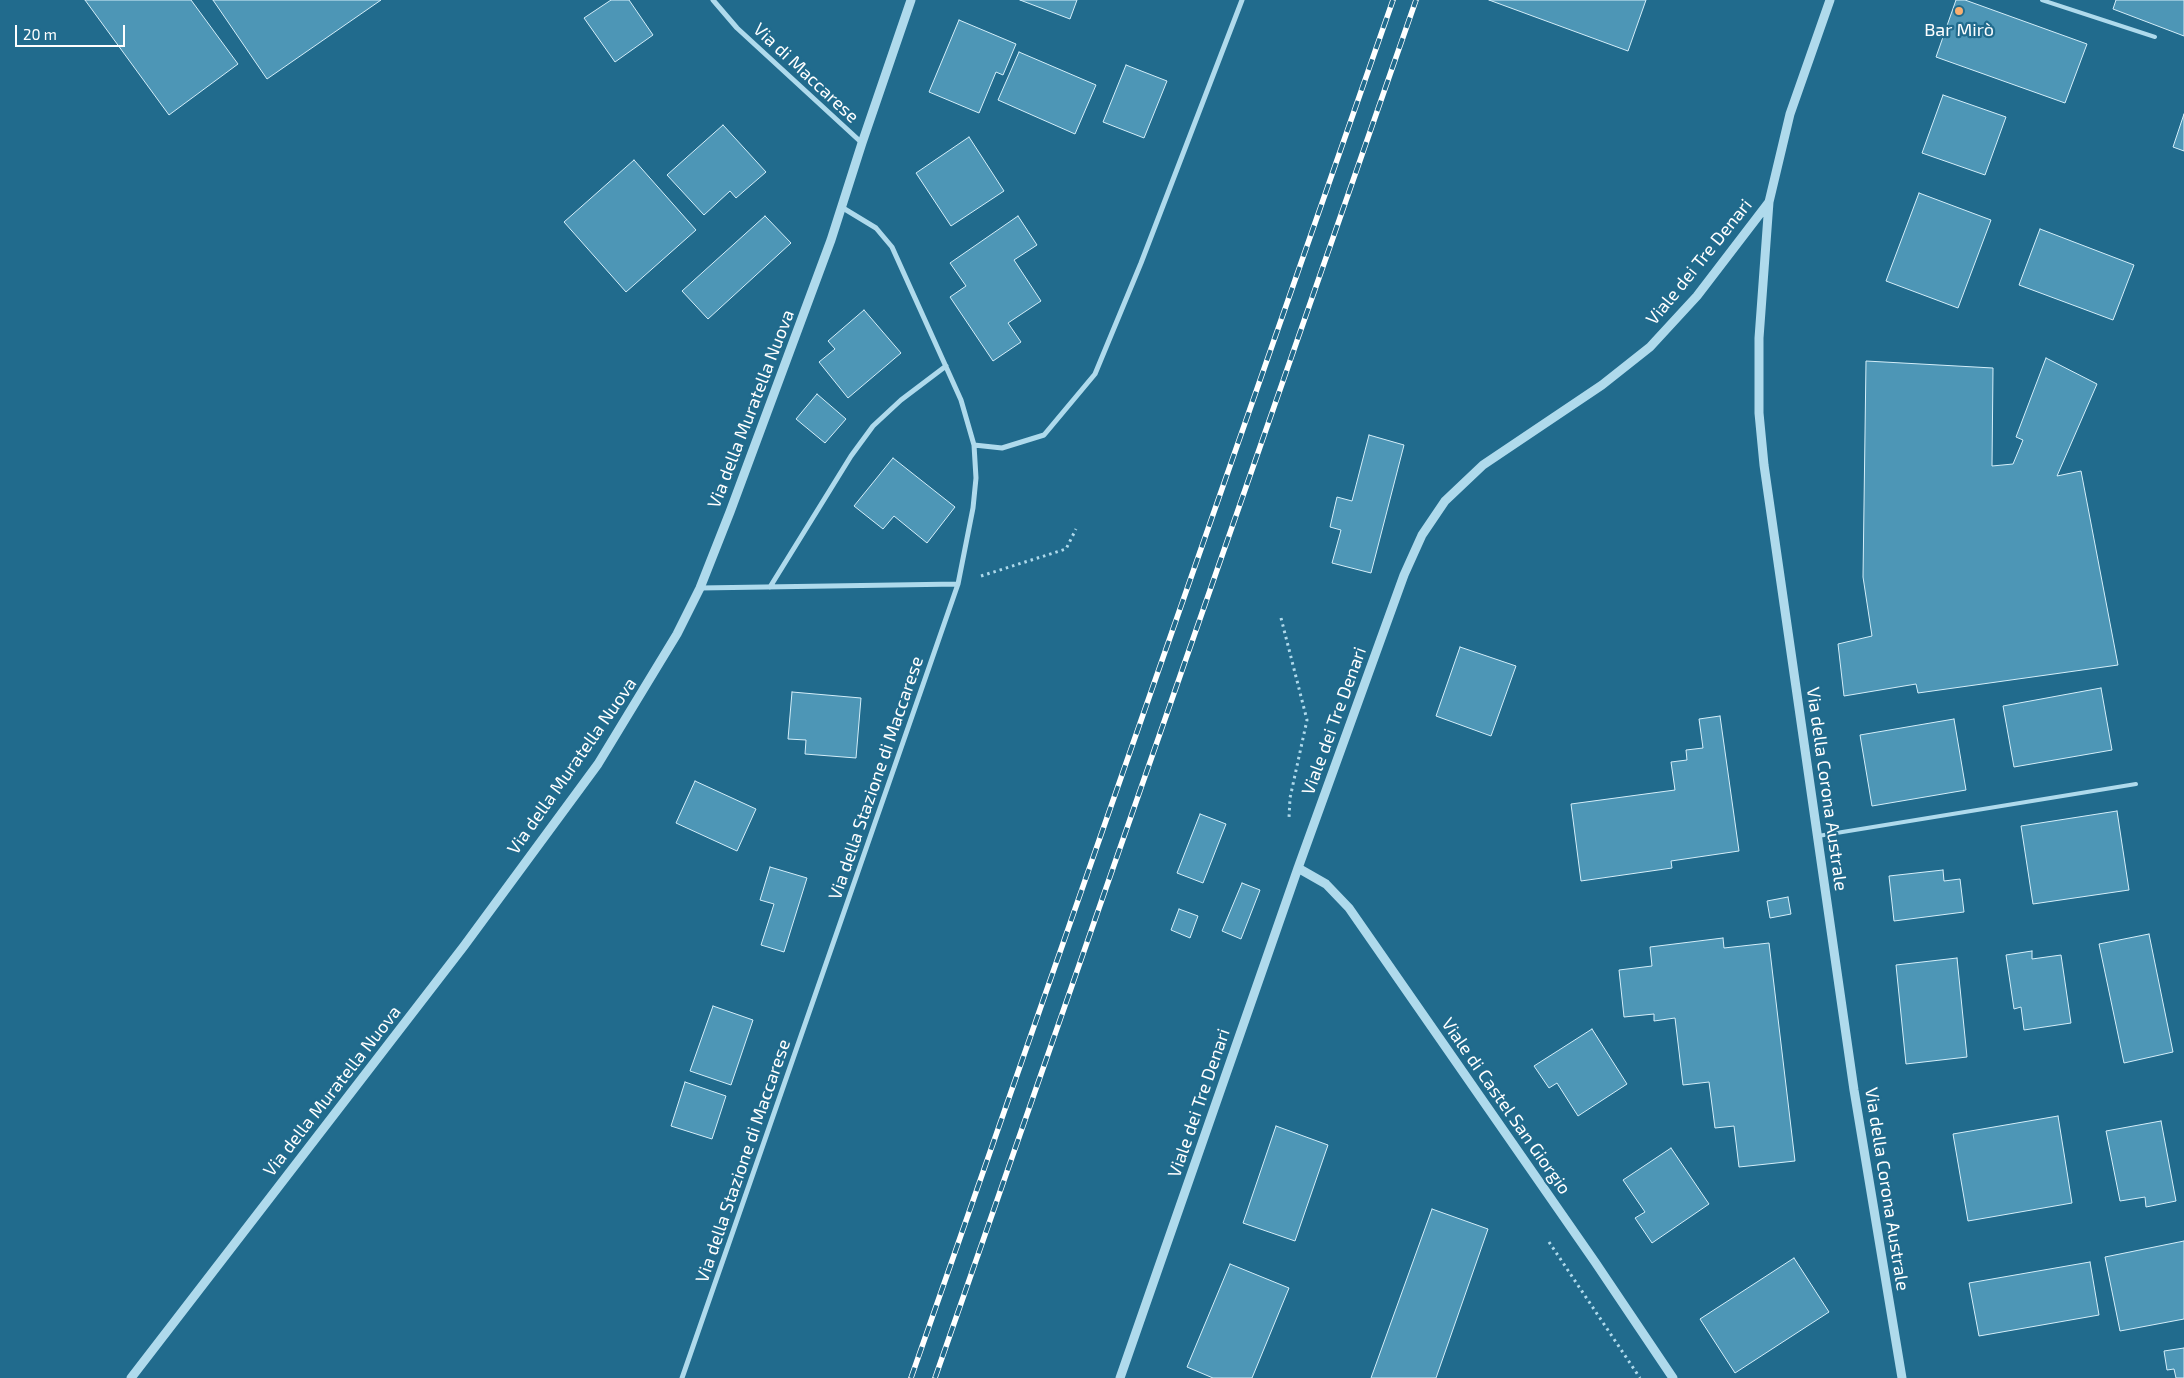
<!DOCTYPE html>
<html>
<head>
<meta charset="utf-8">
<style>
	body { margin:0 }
	#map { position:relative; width:2184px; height:1378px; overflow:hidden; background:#216b8d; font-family:"Exo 2",sans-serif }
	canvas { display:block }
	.scale { position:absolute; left:15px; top:25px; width:110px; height:22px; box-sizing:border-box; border:2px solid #fff; border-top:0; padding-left:6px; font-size:15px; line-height:18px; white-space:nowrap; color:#fff; -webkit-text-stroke:4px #216b8d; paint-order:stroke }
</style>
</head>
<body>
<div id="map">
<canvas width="2184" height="1378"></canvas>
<div class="scale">20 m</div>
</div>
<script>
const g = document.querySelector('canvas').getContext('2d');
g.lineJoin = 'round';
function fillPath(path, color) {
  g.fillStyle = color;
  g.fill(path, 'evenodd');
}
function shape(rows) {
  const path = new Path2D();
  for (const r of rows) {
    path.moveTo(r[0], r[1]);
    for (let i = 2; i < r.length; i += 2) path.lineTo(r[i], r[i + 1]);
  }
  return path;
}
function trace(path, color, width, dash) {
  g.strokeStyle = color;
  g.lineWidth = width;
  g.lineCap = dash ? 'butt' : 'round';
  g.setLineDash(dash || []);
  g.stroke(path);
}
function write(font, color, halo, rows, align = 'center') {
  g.font = font + ' "Exo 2",sans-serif';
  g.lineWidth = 4.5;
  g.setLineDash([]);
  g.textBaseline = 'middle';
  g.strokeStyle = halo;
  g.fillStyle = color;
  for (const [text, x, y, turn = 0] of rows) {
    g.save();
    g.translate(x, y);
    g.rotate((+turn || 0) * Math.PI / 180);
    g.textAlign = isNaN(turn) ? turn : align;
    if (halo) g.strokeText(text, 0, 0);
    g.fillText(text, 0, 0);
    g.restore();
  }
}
const building = shape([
	[85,0,191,0,238,64,169,115,85,0],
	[213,0,381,0,267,79,213,0],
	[611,0,629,0,653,35,615,62,584,18,611,0],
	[1020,0,1077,0,1070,19,1020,0],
	[1489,0,1646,0,1628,51,1489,0],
	[1956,0,1965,0,2087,44,2065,103,1936,57,1956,0],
	[2116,0,2184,0,2184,36,2113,9,2116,0],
	[959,20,1016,44,1003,75,996,72,979,113,929,92,959,20],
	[1019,52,1096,85,1075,134,998,100,1019,52],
	[1126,65,1167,81,1144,138,1103,122,1126,65],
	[1943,95,2006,117,1985,175,1922,153,1943,95],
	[2184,114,2184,151,2173,147,2184,114],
	[723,125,766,172,736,198,730,191,704,215,667,175,723,125],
	[969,137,1004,191,951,226,916,173,969,137],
	[634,160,696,230,626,292,564,222,634,160],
	[1919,193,1991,220,1958,308,1886,281,1919,193],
	[765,216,791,243,708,319,682,291,765,216],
	[1018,216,1037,245,1014,260,1041,301,1008,323,1021,342,993,361,950,297,966,286,950,263,1018,216],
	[2040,229,2134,265,2113,320,2019,285,2040,229],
	[864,310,901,353,848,398,819,362,835,349,828,341,864,310],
	[2046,358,2097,384,2057,476,2081,471,2118,665,1918,693,1916,684,1844,696,1838,644,1872,636,1863,577,1866,361,1993,368,1992,466,2013,464,2023,440,2016,437,2046,358],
	[817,394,846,419,825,443,796,419,817,394],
	[1369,435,1404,445,1371,573,1332,563,1341,530,1330,527,1337,497,1352,501,1369,435],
	[893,458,955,507,927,543,894,516,883,529,854,506,893,458],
	[1460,647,1516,666,1491,736,1436,716,1460,647],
	[2101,688,2112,750,2014,767,2003,706,2101,688],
	[792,692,861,698,856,758,805,754,806,740,788,739,792,692],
	[1720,716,1739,851,1671,861,1672,868,1581,881,1571,804,1675,790,1671,762,1687,760,1686,750,1703,748,1699,719,1720,716],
	[1954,719,1966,790,1872,806,1860,735,1954,719],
	[695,781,756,809,737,851,676,823,695,781],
	[2117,811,2129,890,2033,904,2021,826,2117,811],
	[1200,814,1226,824,1203,883,1177,873,1200,814],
	[770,867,807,878,784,952,761,945,774,904,760,900,770,867],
	[1943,870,1944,881,1960,879,1964,912,1894,921,1889,876,1943,870],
	[1242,883,1260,890,1241,939,1222,931,1242,883],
	[1788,897,1791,914,1770,918,1767,901,1788,897],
	[1179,909,1198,916,1190,938,1171,930,1179,909],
	[2149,934,2173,1052,2124,1063,2099,944,2149,934],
	[1723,938,1724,948,1769,943,1795,1161,1739,1167,1734,1126,1715,1128,1709,1082,1683,1085,1675,1018,1654,1021,1654,1014,1624,1017,1619,970,1652,966,1650,947,1723,938],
	[2032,951,2032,959,2061,955,2071,1023,2024,1030,2021,1007,2014,1009,2006,955,2032,951],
	[1957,958,1967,1057,1906,1064,1896,965,1957,958],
	[713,1006,753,1020,731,1085,690,1071,713,1006],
	[1592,1029,1627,1084,1578,1116,1557,1083,1549,1088,1534,1066,1592,1029],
	[685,1082,726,1096,712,1139,671,1126,685,1082],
	[2058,1116,2072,1203,1968,1221,1953,1134,2058,1116],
	[2161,1121,2176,1201,2146,1207,2145,1197,2120,1201,2106,1131,2161,1121],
	[1276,1126,1328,1145,1295,1241,1243,1223,1276,1126],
	[1671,1148,1709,1204,1652,1243,1635,1218,1645,1212,1623,1180,1671,1148],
	[1432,1209,1488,1229,1436,1378,1371,1378,1432,1209],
	[2184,1241,2184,1319,2120,1331,2105,1257,2184,1241],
	[1794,1258,1829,1312,1735,1373,1700,1319,1794,1258],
	[2090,1262,2099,1315,1979,1336,1969,1283,2090,1262],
	[1230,1264,1289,1288,1252,1378,1213,1378,1187,1367,1230,1264],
	[2184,1348,2184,1378,2176,1378,2174,1369,2167,1370,2164,1351,2184,1348]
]);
const path = shape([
	[981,576,1066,549,1076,529],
	[1281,618,1307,720,1290,798,1289,818],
	[1549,1242,1640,1378]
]);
const service = shape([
	[2042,0,2155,37],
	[1818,836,2136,784]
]);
const minor = shape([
	[713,0,737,28,862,143],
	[974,445,1002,448,1044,435,1095,374,1141,263,1242,0],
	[770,587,851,456,873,426,901,400,946,366],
	[700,588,958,584],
	[682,1378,958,584,973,508,976,478,974,445,961,400,892,247,876,228,843,208]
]);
const tertiary = shape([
	[1830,0,1790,114,1769,202,1759,338,1759,413,1764,465,1854,1090,1902,1378],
	[1298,868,1326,884,1349,908,1595,1262,1673,1378],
	[131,1378,464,946,598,764,677,634,700,588,730,512,831,240,862,143,911,0],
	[1120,1378,1298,868,1404,575,1422,535,1445,501,1483,465,1602,385,1650,347,1697,296,1769,202]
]);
const rail = shape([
	[911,1378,1393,0],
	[935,1378,1416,0]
]);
const markers = [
	[1959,11,5,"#f9af70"]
];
const poiNames = [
	["Bar Mirò",1959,30]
];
const streetNames = [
	["Via di Maccarese",806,73,43],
	["Viale dei Tre Denari",1699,262,-51],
	["Via della Muratella Nuova",751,409,-69],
	["Viale dei Tre Denari",1334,721,-70],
	["Via della Muratella Nuova",572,766,-55],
	["Via della Stazione di Maccarese",876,778,-71],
	["Via della Corona Australe",1827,789,82],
	["Via della Muratella Nuova",332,1091,-52],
	["Viale dei Tre Denari",1199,1103,-71],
	["Viale di Castel San Giorgio",1506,1106,55],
	["Via della Stazione di Maccarese",743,1161,-71],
	["Via della Corona Australe",1887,1189,81]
];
fillPath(building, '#4d96b6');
trace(building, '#d4eef9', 1);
trace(path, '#afdaec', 3, [2.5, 4]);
trace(service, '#afdaec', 4);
trace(minor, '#afdaec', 5);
trace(tertiary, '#afdaec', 9);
trace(rail, '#fff', 5.5);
trace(rail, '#216b8d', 4, [11]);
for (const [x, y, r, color] of markers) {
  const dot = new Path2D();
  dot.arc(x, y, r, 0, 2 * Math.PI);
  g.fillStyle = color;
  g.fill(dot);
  trace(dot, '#216b8d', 2);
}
write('18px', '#fff', '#216b8d', poiNames);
write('18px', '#fff', '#216b8d', streetNames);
</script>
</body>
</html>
